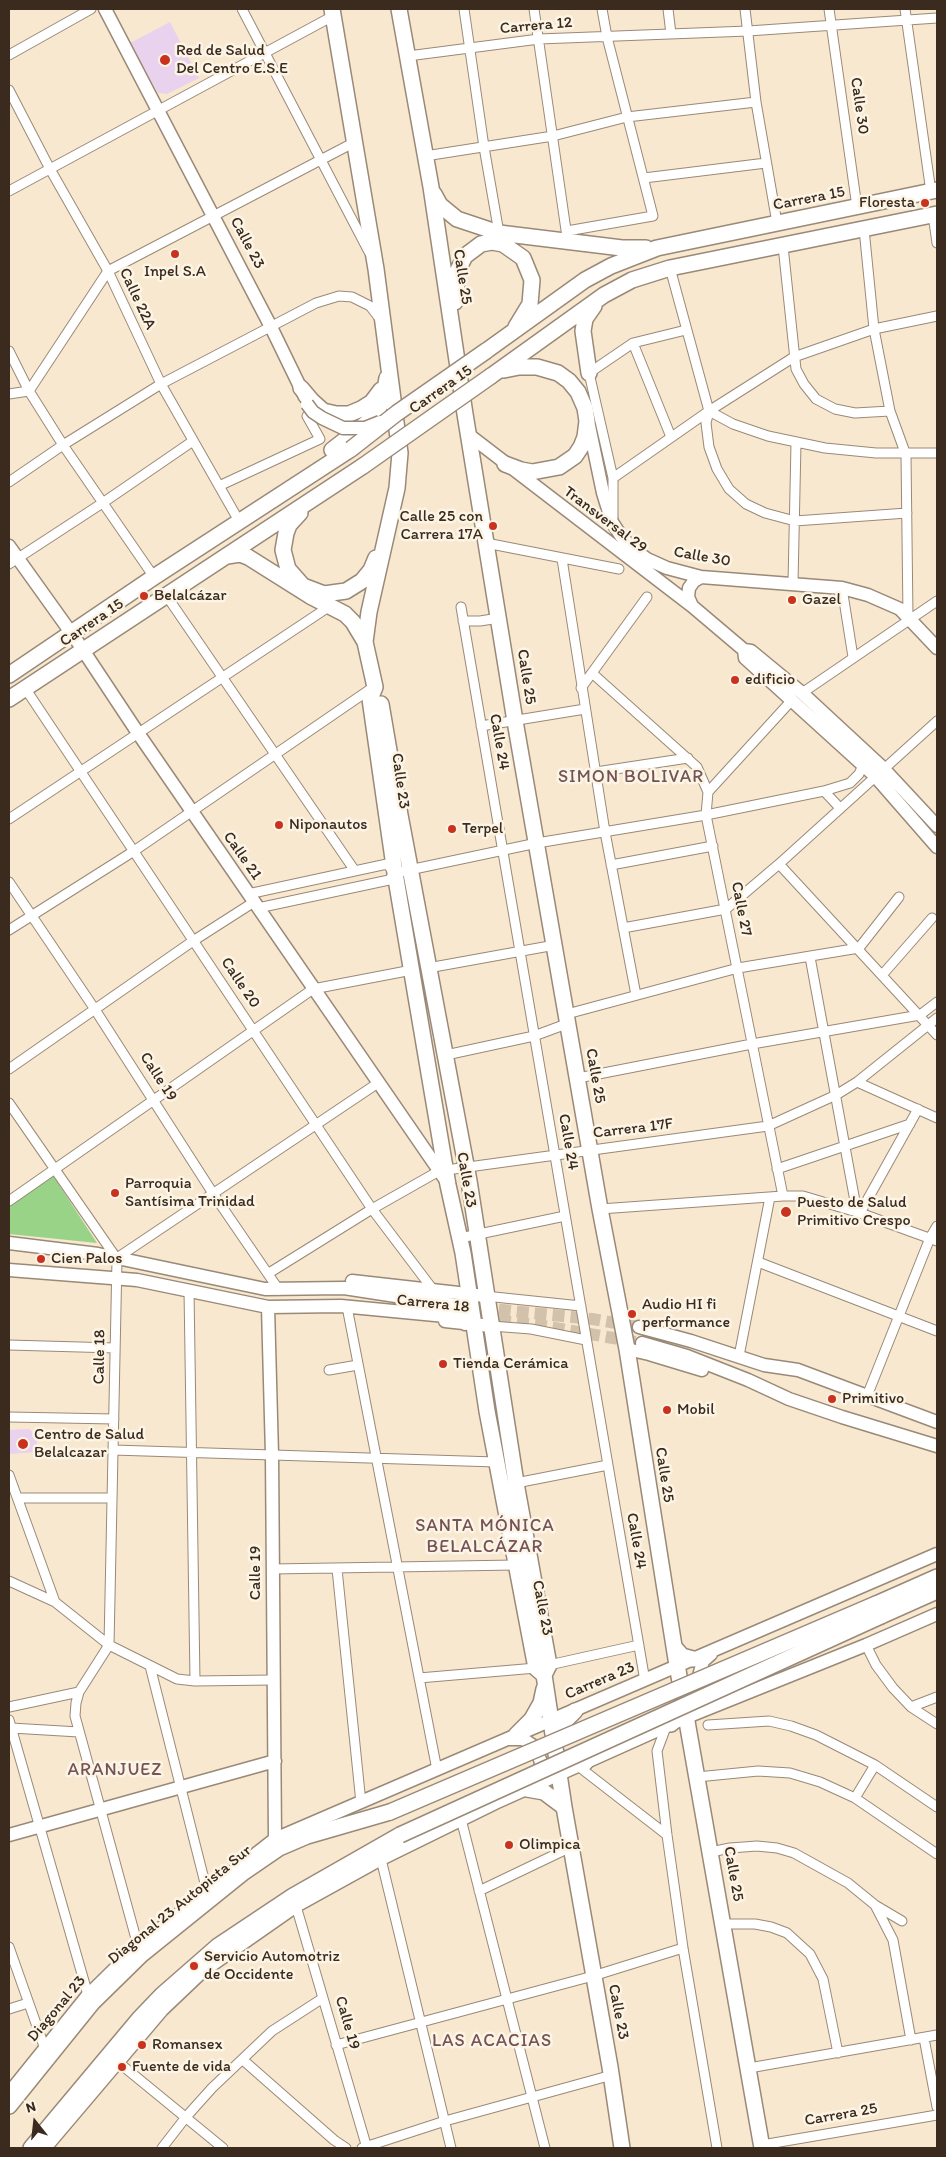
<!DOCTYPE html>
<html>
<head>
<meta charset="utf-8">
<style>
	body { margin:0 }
	#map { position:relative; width:946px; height:2157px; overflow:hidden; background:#f8e8d0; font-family:Itim,sans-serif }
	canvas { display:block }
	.frame { position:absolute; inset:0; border:10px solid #3b2a1e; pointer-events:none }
	.north { position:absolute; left:10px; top:2097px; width:50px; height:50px; -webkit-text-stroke:4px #fcf5e5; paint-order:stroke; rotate:344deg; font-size:14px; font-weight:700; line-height:20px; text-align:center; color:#3b2a1e }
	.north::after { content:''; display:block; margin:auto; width:18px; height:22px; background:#3b2a1e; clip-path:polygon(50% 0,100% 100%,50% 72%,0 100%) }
</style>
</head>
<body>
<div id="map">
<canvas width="946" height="2157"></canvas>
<div class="frame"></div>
<div class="north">N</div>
</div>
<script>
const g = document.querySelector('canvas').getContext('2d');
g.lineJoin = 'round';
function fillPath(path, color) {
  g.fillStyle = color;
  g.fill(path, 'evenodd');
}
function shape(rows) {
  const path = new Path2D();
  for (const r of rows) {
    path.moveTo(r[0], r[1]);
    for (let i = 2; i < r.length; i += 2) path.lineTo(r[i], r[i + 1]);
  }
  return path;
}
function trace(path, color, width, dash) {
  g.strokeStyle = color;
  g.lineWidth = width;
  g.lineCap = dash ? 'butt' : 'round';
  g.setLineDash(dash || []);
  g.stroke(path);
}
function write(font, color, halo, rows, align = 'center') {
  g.font = font + ' Itim,sans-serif';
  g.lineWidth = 5;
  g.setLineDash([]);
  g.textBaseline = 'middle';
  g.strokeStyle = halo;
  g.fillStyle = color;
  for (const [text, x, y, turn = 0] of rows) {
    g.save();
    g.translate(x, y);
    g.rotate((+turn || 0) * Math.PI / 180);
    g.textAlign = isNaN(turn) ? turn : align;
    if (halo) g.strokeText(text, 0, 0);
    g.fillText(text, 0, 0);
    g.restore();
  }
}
const built = shape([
	[170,22,199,78,167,94,158,93,130,43],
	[29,1429,37,1435,37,1452,9,1454,9,1430]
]);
const green = shape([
	[52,1174,97,1243,9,1234,9,1204]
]);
const secondaryTunnel = shape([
	[463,1306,592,1319,639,1327],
	[481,1319,532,1324,642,1343]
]);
const street = shape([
	[242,9,369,252],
	[464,9,484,147,499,233],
	[534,9,567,237],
	[668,9,671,34],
	[745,9,756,102,777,223],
	[829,9,857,207],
	[905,9,931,192],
	[9,55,91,9],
	[408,56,539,39,748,31,937,18],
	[9,90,50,169,108,271,161,384,239,521],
	[425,156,553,136,627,117,756,102],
	[644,178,766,163],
	[9,191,333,16],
	[933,215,937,243],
	[864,229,874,329,890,411,906,455,908,617],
	[567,231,653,216,607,37,602,9],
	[783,246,796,369,804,384,816,399,835,409,855,413,890,411],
	[670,268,709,411,706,423,709,447,717,469,729,489,746,504,765,513,795,521,907,513],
	[633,343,671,437],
	[9,351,29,391,63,445,154,577],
	[9,394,29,391,108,271,355,142],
	[709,411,733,424,768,436,825,448,876,453,937,453],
	[613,478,709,411,794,357,874,329,937,316],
	[9,482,63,445,161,384,316,303,339,296,352,297,370,306,380,319],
	[219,486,320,439,307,416],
	[613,517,613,478,589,373,633,343,686,330],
	[486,543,619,569],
	[562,559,605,832,636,995],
	[9,564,104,502,193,441],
	[793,583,796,443],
	[842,588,853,657],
	[166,595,355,871],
	[461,607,645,1681],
	[463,621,480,621,499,618],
	[592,673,697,767,708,792,706,815,783,1196],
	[25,688,372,1209,434,1291],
	[581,688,647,597],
	[802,693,937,601],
	[481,726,585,709],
	[596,772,688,758],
	[824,791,840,808],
	[708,792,792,700],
	[9,819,330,606],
	[779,864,937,1035],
	[611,865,713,846],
	[9,882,94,1008,214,1195,279,1290],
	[248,894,387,864,393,871],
	[258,908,389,880,395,873,537,843,706,815,824,791,850,783,859,774,863,765],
	[623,928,726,909,779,864,937,721],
	[9,930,134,851,372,688],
	[810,957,857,1212],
	[428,968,555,945],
	[883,974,932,918],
	[567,1014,738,968,859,948,899,897],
	[446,1055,534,1036,569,1023],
	[9,1069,193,941,254,902],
	[578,1078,752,1044,920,1015,937,1002],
	[857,1082,937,1118],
	[9,1103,117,1259,109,1645,79,1692,76,1703,75,1716,138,1946],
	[777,1169,910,1124],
	[9,1201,313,989,412,970],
	[600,1209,783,1196,803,1196,860,1213,937,1241],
	[860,1213,918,1109],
	[460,1238,565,1216],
	[117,1258,378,1083],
	[758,1262,937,1331],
	[269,1273,372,1209,439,1171,768,1126,836,1095,857,1082,937,1018],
	[189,1290,195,1681],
	[485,1296,581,1306],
	[348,1312,437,1770],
	[491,1326,531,1329,586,1340],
	[9,1345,115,1348],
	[740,1351,770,1197],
	[329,1370,358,1365],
	[867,1396,930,1238,937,1226],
	[9,1417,114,1419],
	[113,1450,496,1462],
	[9,1475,55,1602],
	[516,1483,608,1465],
	[18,1498,112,1498],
	[272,1569,516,1565],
	[337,1569,361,1803],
	[9,1581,55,1602,109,1645,177,1679,195,1681,273,1680],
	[866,1645,876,1665,893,1688,911,1707,937,1724],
	[549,1665,639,1645],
	[150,1666,207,1891],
	[419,1678,536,1668],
	[9,1707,79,1692],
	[911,1707,937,1697],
	[9,1720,88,1995],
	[708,1725,769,1721,791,1726,816,1735,875,1765,937,1807],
	[666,1727,657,1751,667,1835,683,1948,717,2148],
	[11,1728,79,1732],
	[578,1766,667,1835],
	[697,1777,758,1771,790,1773,820,1782,855,1798,937,1854],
	[855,1798,875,1765],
	[461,1819,545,2148],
	[711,1852,730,1848,757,1846,777,1848,794,1853,848,1883,875,1905,902,1921],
	[381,1859,451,2148],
	[479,1891,571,1847],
	[875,1905,893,1940,911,2040],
	[296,1906,367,2148],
	[724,1924,755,1924,771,1927,787,1933,810,1954,823,1979,838,2053],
	[9,1947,45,2049],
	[9,2009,28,2003],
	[924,2038,937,2107],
	[336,2045,593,1976,683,1948],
	[243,2060,334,2140,346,2148],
	[118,2062,223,2148],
	[749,2068,937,2035],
	[762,2145,937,2115],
	[162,2148,186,2117,212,2088,272,2031,323,1998],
	[362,2148,445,2121,612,2075]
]);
const secondary = shape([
	[105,9,271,327,305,397],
	[588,421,603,493,612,522,621,536,634,550,647,559,667,568,701,577,842,588,868,595,900,609,937,648],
	[469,435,692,606,744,650,751,651,802,693,883,768,937,826],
	[9,546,77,641,138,733,447,1182],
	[692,606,688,597,689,588,694,581,701,577],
	[744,650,745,658,875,776,937,847],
	[9,1243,98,1254,265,1289,344,1288,454,1305],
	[9,1270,137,1280,268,1307,341,1306,456,1317],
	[352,1281,485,1296],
	[461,1294,465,1324],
	[268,1307,272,1455,275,1839],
	[445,1321,491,1326],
	[639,1327,691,1341,764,1365,798,1370,937,1422],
	[642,1343,687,1356,748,1380,789,1399,842,1417,937,1446],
	[627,1349,649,1354,702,1370],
	[711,1654,703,1661,699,1676,705,1691,716,1698],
	[510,1739,523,1739,535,1747,541,1762,539,1777],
	[9,1835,275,1761],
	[9,2093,88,1995,138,1946,275,1839,937,1554],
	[45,2148,162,2010,203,1971,296,1906,381,1859,495,1803,687,1717,866,1645,937,1614]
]);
const primary = shape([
	[332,9,376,269,400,453,397,488,369,612,365,642,375,687,370,699,395,873,448,1185,463,1253,487,1411,536,1668,544,1675],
	[399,9,431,187,465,414,515,721,600,1209,627,1349,676,1659,762,2148],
	[434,194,440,205,457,219,499,233,622,248,646,248],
	[455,302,458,270,465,256,481,244,492,242,503,244,523,258,532,280,530,304,516,327],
	[486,351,585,280,611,266,657,248,937,190],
	[504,370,519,367,537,367,558,373,569,381,578,392,585,408,587,421,585,437,581,447,575,456,559,467,532,472,521,470,505,464],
	[589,373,583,331,585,319,594,306],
	[491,376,604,295,632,280,670,268,937,214],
	[301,388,312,401,323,411,336,414,349,414,361,409,372,402,381,390],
	[332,450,368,422,379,407,384,395,387,378],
	[300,513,289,525,286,533,283,550,288,569,303,586,324,594,346,591,362,581,371,570,376,558],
	[227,556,240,554,248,557,310,596,345,614,353,622,365,642],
	[9,675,154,577,351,449],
	[9,699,363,466],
	[381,704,400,815,469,1181,516,1483,549,1665,544,1675,564,1807,610,2067,622,2148],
	[876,1604,937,1577],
	[881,1616,937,1591],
	[675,1648,682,1656,693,1659],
	[671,1724,685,1707],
	[516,1735,532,1719,541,1703,544,1689],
	[553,1739,564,1722,575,1711],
	[557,1756,573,1763,585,1763],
	[527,1789,544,1792,564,1807],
	[9,2106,92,2003,141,1955,244,1872,279,1848,307,1836,390,1812],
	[31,2148,139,2019,162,1995,218,1946,293,1896,400,1835]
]);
const secondaryBridge = shape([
	[307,404,313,412,322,418,343,428,365,428,380,422]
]);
const primaryBridge = shape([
	[351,449,397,413,486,351],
	[363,466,491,376],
	[390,1812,876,1604],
	[400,1835,881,1616]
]);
const markers = [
	[165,60,6,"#c8321e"],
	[925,203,5,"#c8321e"],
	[175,254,5,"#c8321e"],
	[493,526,5,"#c8321e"],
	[144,596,5,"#c8321e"],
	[792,600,5,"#c8321e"],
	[735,680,5,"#c8321e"],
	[279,825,5,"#c8321e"],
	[452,829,5,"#c8321e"],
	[115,1193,5,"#c8321e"],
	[786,1212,6,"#c8321e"],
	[41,1259,5,"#c8321e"],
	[632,1314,5,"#c8321e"],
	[443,1364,5,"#c8321e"],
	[832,1399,5,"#c8321e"],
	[667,1410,5,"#c8321e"],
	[23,1444,6,"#c8321e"],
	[509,1845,5,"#c8321e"],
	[194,1966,5,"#c8321e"],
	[142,2045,5,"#c8321e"],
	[122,2067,5,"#c8321e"]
];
const streetNames = [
	["Carrera 12",536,26,-5],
	["Calle 30",859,106,82],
	["Carrera 15",809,199,-11],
	["Calle 23",247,243,62],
	["Calle 25",462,277,81],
	["Calle 22A",137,299,65],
	["Carrera 15",441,390,-35],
	["Transversal 29",605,520,37],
	["Calle 30",702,557,10],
	["Carrera 15",92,623,-34],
	["Calle 25",526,677,81],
	["Calle 24",499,742,80],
	["Calle 23",400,781,82],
	["Calle 21",242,856,55],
	["Calle 27",741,909,79],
	["Calle 20",240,983,56],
	["Calle 25",595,1076,80],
	["Calle 19",158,1077,57],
	["Carrera 17F",633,1129,-7],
	["Calle 24",568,1142,80],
	["Calle 23",466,1180,80],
	["Carrera 18",433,1304,6],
	["Calle 18",100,1357,-89],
	["Calle 25",664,1475,81],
	["Calle 24",636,1541,80],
	["Calle 19",256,1573,-90],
	["Calle 23",542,1608,79],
	["Carrera 23",600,1681,-23],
	["Calle 25",733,1874,80],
	["Diagonal 23 Autopista Sur",180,1905,-39],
	["Diagonal 23",57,2009,-50],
	["Calle 23",618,2012,79],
	["Calle 19",347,2023,74],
	["Carrera 25",841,2115,-10]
];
const poiNames = [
	["Red de Salud",176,51],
	["Del Centro E.S.E",176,69],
	["Floresta",915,203,"right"],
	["Inpel S.A",175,272,"center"],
	["Calle 25 con",483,517,"right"],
	["Carrera 17A",483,535,"right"],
	["Belalcázar",154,596],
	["Gazel",802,600],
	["edificio",745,680],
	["Niponautos",289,825],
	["Terpel",462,829],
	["Parroquia",125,1184],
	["Santísima Trinidad",125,1202],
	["Puesto de Salud",797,1203],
	["Primitivo Crespo",797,1221],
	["Cien Palos",51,1259],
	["Audio HI fi",642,1305],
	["performance",642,1323],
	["Tienda Cerámica",453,1364],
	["Primitivo",842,1399],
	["Mobil",677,1410],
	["Centro de Salud",34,1435],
	["Belalcazar",34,1453],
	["Olimpica",519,1845],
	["Servicio Automotriz",204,1957],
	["de Occidente",204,1975],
	["Romansex",152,2045],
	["Fuente de vida",132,2067]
];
const neighbourhoodNames = [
	["SIMON BOLIVAR",631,777],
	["SANTA MÓNICA",485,1526],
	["BELALCÁZAR",485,1547],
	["ARANJUEZ",115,1770],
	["LAS ACACIAS",492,2041]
];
fillPath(built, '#e8d2ee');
fillPath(green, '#99d387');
trace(secondaryTunnel, '#d2c2ac', 12, [12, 6]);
trace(street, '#9a8977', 11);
trace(secondary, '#9a8977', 15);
trace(primary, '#9a8977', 18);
trace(street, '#fff', 9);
trace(secondary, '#fff', 12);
trace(primary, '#fff', 15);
trace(secondaryBridge, '#9a8977', 15, []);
trace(primaryBridge, '#9a8977', 18, []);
trace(secondaryBridge, '#fff', 12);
trace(primaryBridge, '#fff', 15);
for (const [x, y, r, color] of markers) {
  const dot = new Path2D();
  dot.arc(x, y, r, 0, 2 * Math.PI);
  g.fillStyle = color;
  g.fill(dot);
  trace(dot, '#fcf5e5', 2);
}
write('16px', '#3b2a1e', '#fcf5e5', streetNames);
write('16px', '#3b2a1e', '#fcf5e5', poiNames, 'left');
g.letterSpacing = '1px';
write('18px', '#755256', '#fcf5e5', neighbourhoodNames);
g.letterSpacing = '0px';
</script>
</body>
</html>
